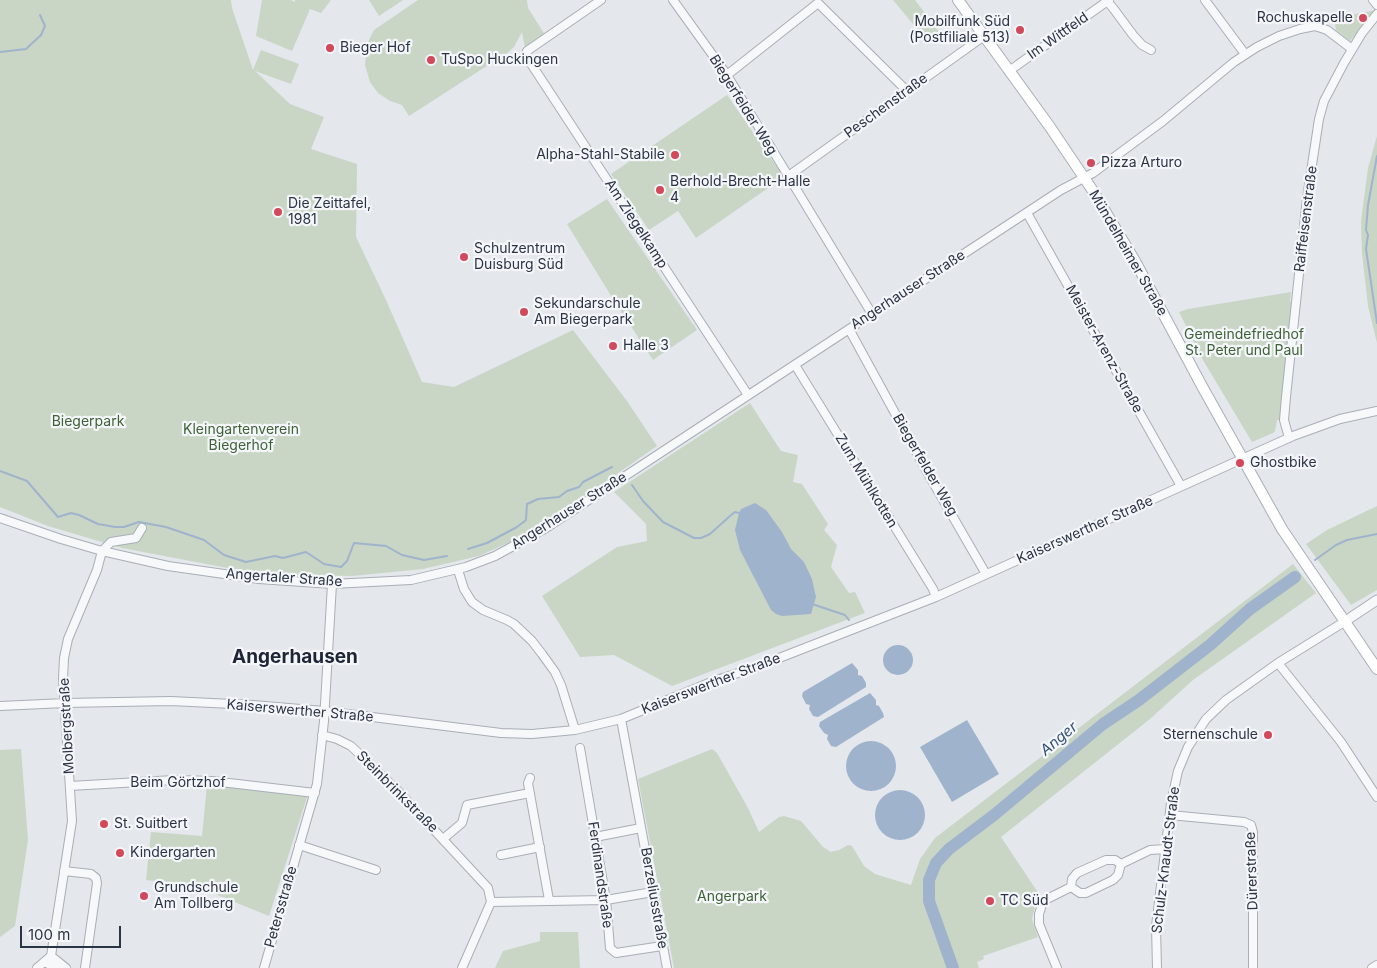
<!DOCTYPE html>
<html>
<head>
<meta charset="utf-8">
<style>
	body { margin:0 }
	#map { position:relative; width:1377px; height:968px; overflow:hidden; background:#e4e7ec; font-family:Inter,sans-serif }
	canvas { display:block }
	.scale { position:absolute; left:20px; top:926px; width:101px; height:22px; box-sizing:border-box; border:2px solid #2b3445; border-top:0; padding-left:6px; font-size:15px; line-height:18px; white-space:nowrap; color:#2b3445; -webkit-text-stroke:4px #f4f6f9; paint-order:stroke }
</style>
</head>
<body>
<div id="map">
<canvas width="1377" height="968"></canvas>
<div class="scale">100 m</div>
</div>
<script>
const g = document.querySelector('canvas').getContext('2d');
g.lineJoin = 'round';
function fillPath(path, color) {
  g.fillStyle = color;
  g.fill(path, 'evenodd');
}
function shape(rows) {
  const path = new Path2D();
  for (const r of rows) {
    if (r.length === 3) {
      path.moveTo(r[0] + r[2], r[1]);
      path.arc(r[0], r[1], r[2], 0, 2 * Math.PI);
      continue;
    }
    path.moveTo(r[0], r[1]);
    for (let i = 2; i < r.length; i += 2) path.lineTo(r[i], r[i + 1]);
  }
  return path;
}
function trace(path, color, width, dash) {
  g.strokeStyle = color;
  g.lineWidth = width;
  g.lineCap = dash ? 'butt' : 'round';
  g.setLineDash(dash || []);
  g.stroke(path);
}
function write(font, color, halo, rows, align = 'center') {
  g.font = font + ' Inter,sans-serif';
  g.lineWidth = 4.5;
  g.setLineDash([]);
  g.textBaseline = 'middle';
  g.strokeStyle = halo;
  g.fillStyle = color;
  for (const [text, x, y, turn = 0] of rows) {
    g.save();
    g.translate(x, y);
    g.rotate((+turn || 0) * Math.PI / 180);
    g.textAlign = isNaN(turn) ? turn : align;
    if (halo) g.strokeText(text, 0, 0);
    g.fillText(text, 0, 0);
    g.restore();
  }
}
const green = shape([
	[0,0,231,0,232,8,253,70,261,50,299,64,291,84,255,71,290,104,324,117,311,149,357,164,356,237,386,300,422,382,454,387,573,330,627,401,657,446,604,483,540,524,510,542,479,556,423,569,352,576,292,575,238,570,122,548,48,526,0,507],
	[262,0,291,0,295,2,295,0,331,0,321,13,310,9,292,51,256,36],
	[369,0,403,0,379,16],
	[418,0,527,0,528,8,545,35,525,48,522,32,514,47,507,53,409,116,402,105,390,101,378,93,370,82,365,65,367,44,374,30],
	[893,0,915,0,940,33,928,42],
	[1377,10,1350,41,1336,30,1334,18],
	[727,95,784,177,696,238,678,211,649,230,611,174],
	[1377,136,1377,343,1368,306,1362,254,1361,221,1368,168],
	[607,199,697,330,653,360,613,299,567,224],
	[1291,292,1290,302,1293,302,1280,420,1277,420,1275,431,1273,433,1252,442,1203,360,1179,312,1188,309],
	[750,403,781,451,798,455,793,482,802,484,828,524,824,530,837,545,831,567,849,593,855,592,865,613,672,686,614,655,580,657,542,596,617,547,647,541,646,524,614,492],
	[1377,506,1377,590,1351,605,1306,544,1327,530],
	[1293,564,1316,593,1193,680,1150,719,1001,837,1041,897,1035,906,1032,919,1038,937,983,956,984,959,977,962,979,968,674,968,638,779,712,749,717,753,748,808,759,832,779,817,784,816,801,821,823,847,831,852,839,850,848,845,852,846,864,866,875,874,911,885,920,859,935,838],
	[21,749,28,840,15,926,0,937,0,750],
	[207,785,308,794,269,916,193,885,146,880,151,832,202,836],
	[540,932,578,932,580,968,495,968,503,951,540,941]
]);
const water = shape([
	[755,503,766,510,782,532,791,549,804,562,812,579,816,597,811,614,782,616,776,614,771,610,740,550,735,530,739,513,741,509],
	[898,660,15],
	[852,663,858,670,858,675,862,676,866,683,866,687,818,717,813,716,809,709,810,705,806,704,802,696,803,692],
	[870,693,876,700,876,705,879,706,883,713,884,717,836,747,831,746,827,739,828,735,824,733,819,726,820,722],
	[967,720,999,774,952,802,920,747],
	[871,766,25],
	[900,815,25]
]);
const stream = shape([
	[0,52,26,49,41,35,45,26,40,15],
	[1377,156,1368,205,1366,230,1368,235,1366,249,1377,323],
	[0,471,27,481,58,517,71,513,79,515,98,524,115,527,124,527,139,522,166,527,204,540,224,555,246,562,275,556,283,558,306,552,324,564,341,567,347,561,354,543,386,546,402,555,424,560,447,556],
	[632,485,643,501,663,522,694,538,701,538,710,534,730,516,735,512,739,513],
	[468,549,487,543,517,527,526,520,527,504,538,499,559,497,567,491,579,487,583,482,612,467],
	[1315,560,1336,545,1347,540,1377,534],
	[812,604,845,615,849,620]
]);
const river = shape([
	[953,968,929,901,929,880,936,863,949,849,994,815,1103,724,1139,700,1210,645,1250,609,1295,577]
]);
const minor = shape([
	[601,0,527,51,526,56,748,395],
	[673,0,727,75,872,314],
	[1106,0,1113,8,1133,35,1142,45,1151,50],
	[1205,0,1245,54],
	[1373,0,1377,5],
	[1009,71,1109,0],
	[727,75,818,3,907,91],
	[787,177,984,36],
	[1027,213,1181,486],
	[849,329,931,479,986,574],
	[795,365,933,589,936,597],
	[1289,438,1284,420,1286,397,1307,198,1319,119,1324,101,1344,63,1362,33,1377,14],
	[0,518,61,539,102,551,168,566,259,579,332,584,411,580,466,567,495,556,546,528,1061,190,1093,173,1163,121,1234,62,1257,47,1279,36,1300,29,1315,26,1327,30,1352,49],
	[458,570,464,589,472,602,483,610,507,620,514,624,532,641,542,654,555,672,561,685,575,730],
	[1278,663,1341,742,1377,797],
	[0,706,65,703,171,701,253,705,324,711,501,733,532,734,575,730,621,719,714,681,756,667,936,597,1293,436,1340,419,1377,411],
	[621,719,667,968],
	[322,735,337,739,351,746,396,789,488,888,491,902,462,968],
	[580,748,606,900,610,948,616,953,662,946],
	[530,778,528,783,549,900],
	[70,786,174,780,212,781,315,793],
	[1170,815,1244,822,1251,825,1253,832,1253,968],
	[595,837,641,828],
	[443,839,462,823,467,805,530,793],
	[299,845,376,870],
	[501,855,540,847],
	[64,871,91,874,96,878,97,883,85,968],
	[1071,887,1072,879,1077,873,1106,860,1115,860,1121,864],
	[491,902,606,900,653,892],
	[51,956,72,821,63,679,64,658,68,639,97,570,102,551,111,542,136,538,142,528],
	[51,956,66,968],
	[45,962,55,968],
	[37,968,51,956],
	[264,968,317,784,324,721,332,584],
	[1057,968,1039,924,1039,914,1042,905,1047,899,1071,887,1080,893,1086,893,1113,880,1118,875,1121,864,1150,850,1166,849],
	[1157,968,1156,926,1171,803,1178,771,1188,747,1206,719,1226,700,1278,663,1344,622],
	[1372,968,1377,965]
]);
const tertiary = shape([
	[1344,622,1377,600]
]);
const secondary = shape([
	[958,0,1050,127,1093,191,1135,261,1203,388,1282,529,1377,669]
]);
const markers = [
	[1363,18,5,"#d1495b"],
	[1020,30,5,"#d1495b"],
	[330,48,5,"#d1495b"],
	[431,60,5,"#d1495b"],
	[675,155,5,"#d1495b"],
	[1091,163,5,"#d1495b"],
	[660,190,5,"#d1495b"],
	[278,212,5,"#d1495b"],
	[464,257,5,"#d1495b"],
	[524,312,5,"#d1495b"],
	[613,346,5,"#d1495b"],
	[1240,463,5,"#d1495b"],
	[1268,735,5,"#d1495b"],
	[104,824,5,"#d1495b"],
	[120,853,5,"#d1495b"],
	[144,896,5,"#d1495b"],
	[990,901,5,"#d1495b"]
];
const poiNames = [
	["Rochuskapelle",1353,18,"right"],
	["Mobilfunk Süd",1010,22,"right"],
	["(Postfiliale 513)",1010,38,"right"],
	["Bieger Hof",340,48],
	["TuSpo Huckingen",441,60],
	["Alpha-Stahl-Stabile",665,155,"right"],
	["Pizza Arturo",1101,163],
	["Berhold-Brecht-Halle",670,182],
	["4",670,198],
	["Die Zeittafel,",288,204],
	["1981",288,220],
	["Schulzentrum",474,249],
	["Duisburg Süd",474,265],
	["Sekundarschule",534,304],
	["Am Biegerpark",534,320],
	["Halle 3",623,346],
	["Ghostbike",1250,463],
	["Sternenschule",1258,735,"right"],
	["St. Suitbert",114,824],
	["Kindergarten",130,853],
	["Grundschule",154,888],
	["Am Tollberg",154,904],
	["TC Süd",1000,901]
];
const streetNames = [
	["Im Wittfeld",1058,36,-35],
	["Biegerfelder Weg",743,105,58],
	["Peschenstraße",886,106,-36],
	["Raiffeisenstraße",1306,219,-83],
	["Am Ziegelkamp",636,224,57],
	["Mündelheimer Straße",1128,253,60],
	["Angerhauser Straße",908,290,-33],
	["Meister-Arenz-Straße",1104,349,61],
	["Biegerfelder Weg",925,465,60],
	["Zum Mühlkotten",866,481,59],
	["Angerhauser Straße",569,511,-32],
	["Kaiserswerther Straße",1085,530,-24],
	["Angertaler Straße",284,578,4],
	["Kaiserswerther Straße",711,684,-21],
	["Kaiserswerther Straße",300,711,5],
	["Molbergstraße",67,726,-93],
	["Beim Görtzhof",178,783],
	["Steinbrinkstraße",397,792,45],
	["Schulz-Knaudt-Straße",1166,860,-83],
	["Dürerstraße",1252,871,-92],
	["Ferdinandstraße",600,875,82],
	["Berzeliusstraße",654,898,80],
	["Petersstraße",281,907,-74]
];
const parkNames = [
	["Gemeindefriedhof",1244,335],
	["St. Peter und Paul",1244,351],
	["Biegerpark",88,422],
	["Kleingartenverein",241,430],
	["Biegerhof",241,446],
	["Angerpark",732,897]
];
const waterNames = [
	["Anger",1059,739,-40]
];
const districtNames = [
	["Angerhausen",295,657]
];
fillPath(green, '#c9d6c5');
fillPath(water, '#9fb4cc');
trace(stream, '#9fb4cc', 2);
trace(river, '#9fb4cc', 12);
trace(minor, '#a9aeb7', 10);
trace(tertiary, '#a9aeb7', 11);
trace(secondary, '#a9aeb7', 12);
trace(minor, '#f7f8fa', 8);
trace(tertiary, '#f7f8fa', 9);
trace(secondary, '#fff', 10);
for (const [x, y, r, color] of markers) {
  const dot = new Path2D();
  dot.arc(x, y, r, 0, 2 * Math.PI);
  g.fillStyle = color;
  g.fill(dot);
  trace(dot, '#f4f6f9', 2);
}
write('14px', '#2b3445', '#f4f6f9', poiNames, 'left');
write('14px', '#2b3445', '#f4f6f9', streetNames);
write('14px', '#3f6138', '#f4f6f9', parkNames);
write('italic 15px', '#34527a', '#f4f6f9', waterNames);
write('bold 19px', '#1d2536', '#f4f6f9', districtNames);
</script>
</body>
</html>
